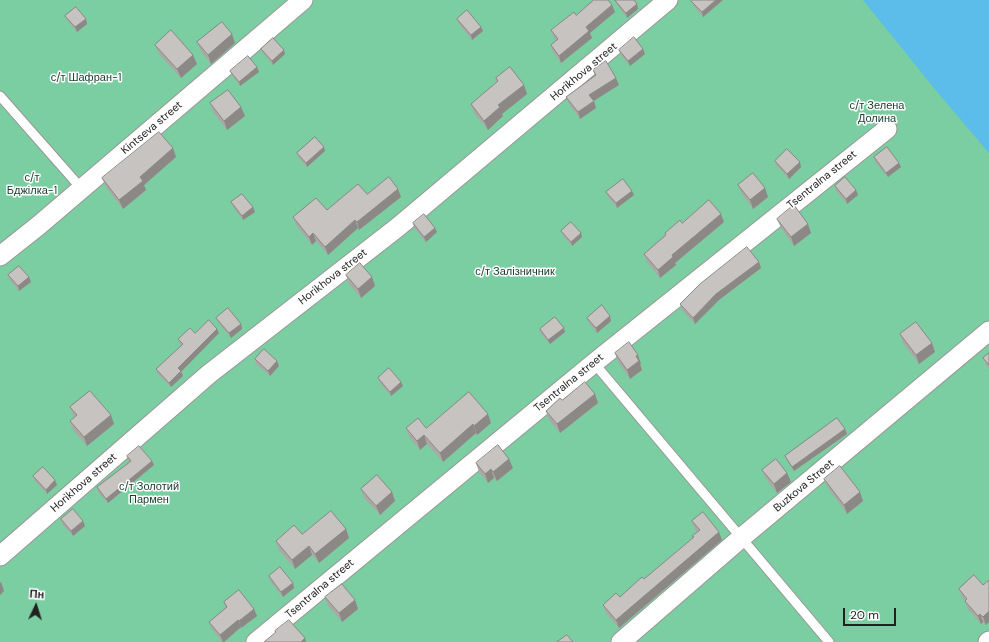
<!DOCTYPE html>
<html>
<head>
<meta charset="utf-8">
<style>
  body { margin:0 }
  #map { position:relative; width:989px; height:642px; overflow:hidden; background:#e8e5e1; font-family:"DM Sans",sans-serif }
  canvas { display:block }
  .north { position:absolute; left:16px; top:586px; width:40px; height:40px; -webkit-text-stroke:3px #fff; paint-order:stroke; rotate:4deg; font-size:11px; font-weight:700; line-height:16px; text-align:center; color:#222120 }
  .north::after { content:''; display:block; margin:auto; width:14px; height:18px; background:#222120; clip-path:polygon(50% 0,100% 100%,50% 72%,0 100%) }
  .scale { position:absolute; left:843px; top:608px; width:53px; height:18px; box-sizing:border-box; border:2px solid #222120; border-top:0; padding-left:5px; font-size:12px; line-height:14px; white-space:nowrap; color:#222120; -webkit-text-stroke:3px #fff; paint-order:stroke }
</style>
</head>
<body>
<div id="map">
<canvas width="989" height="642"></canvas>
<div class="north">Пн</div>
<div class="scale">20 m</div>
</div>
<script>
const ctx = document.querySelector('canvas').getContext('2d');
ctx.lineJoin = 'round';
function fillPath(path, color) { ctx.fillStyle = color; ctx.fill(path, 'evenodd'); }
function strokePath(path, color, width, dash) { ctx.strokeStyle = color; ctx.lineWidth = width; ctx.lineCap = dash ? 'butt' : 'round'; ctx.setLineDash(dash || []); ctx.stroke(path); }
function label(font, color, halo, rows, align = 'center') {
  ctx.font = font + ' "DM Sans",sans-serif'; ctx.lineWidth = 3; ctx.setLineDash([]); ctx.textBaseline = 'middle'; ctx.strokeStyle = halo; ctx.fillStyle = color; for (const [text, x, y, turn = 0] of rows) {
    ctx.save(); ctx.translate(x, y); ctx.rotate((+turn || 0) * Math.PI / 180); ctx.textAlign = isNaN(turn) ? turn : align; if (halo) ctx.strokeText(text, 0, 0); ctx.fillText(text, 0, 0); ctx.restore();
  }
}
fillPath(new Path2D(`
  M0,0h989v642h-989z`), '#7acea2');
fillPath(new Path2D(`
  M863,0h126v153l-51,-60z`), '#5cbdea');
const service = new Path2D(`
  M0,96l81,92
  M594,363l235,279`);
const minor = new Path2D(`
  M0,256l38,-30 265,-226
  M0,556l209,-182 189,-147 270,-227
  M256,642l338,-279 293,-234
  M621,642l120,-104 248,-207
  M988,642l1,-1`);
strokePath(service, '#9a9794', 11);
strokePath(minor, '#9a9794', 21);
strokePath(service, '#fff', 9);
strokePath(minor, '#fff', 19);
fillPath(new Path2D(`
  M614,0h23l-2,2 3,7 -11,9z
  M723,0l-20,17 -10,-12 -2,-4z
  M615,12l-25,21 2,5 -31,25 -8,-11 -2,-7 5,-5 -2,-2 -3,-8 25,-15z
  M65,16l21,3 1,5 -10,8 -10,-12z
  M457,19l24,8 2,4 -11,9 -14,-17z
  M197,42l38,1 -24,21 -10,-13z
  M155,45l42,19 -16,14 -22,-24z
  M261,49l24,5 -12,11 -10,-12z
  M643,49l2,5 -15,12 -10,-12 -1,-4z
  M257,67l2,5 -19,14 -8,-11 -2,-4z
  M593,70l26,15 -26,16 3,7 -16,11 -11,-15 -3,-7 29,-21z
  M496,78l31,16 -25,20 1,2 -15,14 -14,-17 -3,-9 26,-22z
  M210,103l35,13 -18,14 -14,-18z
  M325,151l-18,16 -9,-10 -1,-4z
  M176,157l-32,28 2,5 -23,19 -17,-22 -4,-9z
  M874,157l25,6 2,4 -13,10 -13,-15z
  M775,161l26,6 -12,12 -13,-14z
  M738,185l30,12 -15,12 -11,-15z
  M835,186l23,9 -11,9 -11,-13z
  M606,192l28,3 -17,13 -9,-11z
  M367,194l34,3 -42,33 -1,-2 -30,27 -12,-14 -4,4 -16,-20 -3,-8 34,-7z
  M231,202l22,5 2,5 -12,8 -10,-13z
  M777,219l31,5 3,9 -17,13 -13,-18z
  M724,222l-49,41 1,2 -16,13 -13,-16 -3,-8 21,-19v-2l17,-10z
  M413,223l24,9 -11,10 -12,-14z
  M561,231l21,6 -10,9 -9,-10z
  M759,262l2,6 -42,32 -24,24 -13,-14 -2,-6z
  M8,275l21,2 2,5 -12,9 -9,-11z
  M346,275l26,2 3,9 -14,12 -12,-14z
  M216,318l25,6 1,5 -11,9 -13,-16z
  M587,318l24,3 -14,12 -8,-10z
  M564,328l1,4 -15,12 -9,-10 -1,-5z
  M217,329l2,4 -38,38 2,5 -12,11 -13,-13 -2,-5 25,-23 -1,-2 -2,-5 17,-6z
  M900,334l32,9 3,9 -16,12 -16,-21z
  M615,353l26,11h-1l2,6 -12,9 -12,-17z
  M989,353v17l-2,-3 -4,-9z
  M255,359l24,7 -9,10 -14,-12z
  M378,378l23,4 2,4 -12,10 -11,-13z
  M595,394l3,9 -38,30 -11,-13 -3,-9 16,-11z
  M70,407l41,8 3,9 -27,22 -14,-16 -3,-9 4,-4z
  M491,423l-14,12 -1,-2 -33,29 -16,-18 -7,6 -10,-12 -4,-10h20z
  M845,429l2,5 -53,37 -7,-10 -2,-5z
  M127,456l25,5 2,4 -46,38 -10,-11 -1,-5 32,-25z
  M476,463l37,5 -16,13 -3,-3 -6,5 -9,-11z
  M762,470l25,3 4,9 -14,11 -11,-14z
  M33,476l22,4 2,5 -10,9 -12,-13z
  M824,479l39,22 -16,13 -19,-26z
  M361,489l31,3 3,9 -15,14 -16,-17z
  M61,519l24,7 -12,10 -11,-12z
  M692,521l30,19 -103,88 -13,-15 -3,-8 17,-8 24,-18 49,-41 -1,-2 5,-4 -2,-3z
  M346,529l3,9 -30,25 -7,-8 -17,14 -16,-19 -3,-9 26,-7z
  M974,575l12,50 -3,-3 -2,2 -13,-15 -3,-8 -3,-4 -3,-8z
  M269,576l24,7 1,5 -11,9 -13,-16z
  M325,597l30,3 3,9 -16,13 -14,-16z
  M224,602l30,7 3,7 -16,12v-1l-17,15h-2l-10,-13 -3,-7 17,-14z`), '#aba8a5');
fillPath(new Path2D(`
  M716,0h7l-20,17 -1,-5z
  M637,4l1,5 -11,9 -1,-5z
  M612,5l3,7 -25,21 2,5 -31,25 -2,-7 27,-29z
  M86,19l1,5 -10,8 -2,-5z
  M481,27l2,4 -11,9 -1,-5z
  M232,34l3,9 -24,21 -3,-9z
  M643,49l2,5 -15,12 -2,-5z
  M284,50l1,4 -12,11 -1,-4z
  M193,55l4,9 -16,14 -4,-9z
  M257,67l2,5 -19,14 -1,-4z
  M616,78l3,7 -27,17 -3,-7z
  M524,85l3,9 -25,20 1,2 -15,14 -4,-9 14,-16z
  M594,101l2,7 -16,11 -2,-7z
  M241,107l4,9 -18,14 -3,-9z
  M324,147l1,4 -18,16 -1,-4z
  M173,148l3,9 -32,28 2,5 -23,19 -4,-9 21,-23z
  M800,162l1,5 -12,12 -2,-5z
  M899,163l2,4 -13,10 -2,-4z
  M765,188l3,9 -15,12 -3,-9z
  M398,189l3,8 -42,33 -2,-8z
  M856,190l2,5 -11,9 -1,-5z
  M632,191l2,4 -17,13 -1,-5z
  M253,207l2,5 -12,8 -1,-4z
  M721,214l3,8 -49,41 1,2 -16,13 -2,-8 14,-15z
  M355,220l3,8 -30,27 -3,-8z
  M808,224l3,9 -17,13 -3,-9z
  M435,228l2,4 -11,10 -2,-5z
  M313,233l3,8 -4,4 -3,-8z
  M581,233l1,4 -10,9 -1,-4z
  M759,262l2,6 -42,32 -24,24 -2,-6 23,-24z
  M29,277l2,5 -12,9 -1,-5z
  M372,277l3,9 -14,12 -3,-9z
  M610,316l1,5 -14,12 -1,-5z
  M241,324l1,5 -11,9 -2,-5z
  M564,328l1,4 -15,12 -2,-4z
  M217,329l2,4 -39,40 -2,-5z
  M932,343l3,9 -16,12 -3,-9z
  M638,355l3,9h-1l2,6 -12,9 -3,-9 9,-14z
  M277,361l2,5 -9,10 -2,-5z
  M181,371l2,5 -12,11 -2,-4z
  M401,382l2,4 -12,10 -1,-4z
  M595,394l3,9 -38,30 -3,-9z
  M488,414l3,9 -14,12 -3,-9z
  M111,415l3,9 -27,22 -3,-9z
  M473,424l3,9 -33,29 -3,-9z
  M845,429l2,5 -53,37 -2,-4z
  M424,435l3,9 -7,6 -3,-9z
  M509,459l4,9 -16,13 -4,-9z
  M152,461l2,4 -46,38 -2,-4z
  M491,469l3,9 -6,5 -3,-9z
  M787,473l4,9 -14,11 -3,-9z
  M55,480l2,5 -10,9 -1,-4z
  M392,492l3,9 -15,14 -4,-9z
  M860,492l3,9 -16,13 -3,-9z
  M83,521l2,5 -12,10 -2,-5z
  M346,529l3,9 -30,25 -4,-9z
  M719,532l3,8 -103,88 -3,-8z
  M309,546l3,9 -17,14 -3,-9z
  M1,582l3,9 -4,4v-12z
  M293,583l1,5 -11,9 -2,-5z
  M355,600l3,9 -16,13 -3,-9z
  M254,609l3,7 -16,12 -2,-7z
  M989,611v11l-3,3 -3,-8z
  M980,614l3,8 -2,2 -3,-8z
  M238,620l3,7 -17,15h-1l-3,-7z
  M305,638l1,4h-5z`), '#8b8886');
const building = new Path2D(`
  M594,0h14l4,5 -26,22 3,4 -30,25 -8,-11 7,-6 -7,-9 23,-18 2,3z
  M615,0h19l3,4 -11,9z
  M692,0h24l-14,12 -11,-11z
  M76,7l10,12 -11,8 -10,-11z
  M467,10l14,17 -10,8 -14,-16z
  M222,22l10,12 -24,21 -11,-13z
  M171,30l22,25 -16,14 -22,-24z
  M634,37l9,12 -15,12 -9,-11z
  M273,38l11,12 -12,11 -11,-12z
  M248,56l9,11 -18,15 -9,-11z
  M606,61l10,17 -27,17 5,6 -16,11 -12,-15 30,-22 -3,-5z
  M510,67l14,18 -26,20 2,2 -16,14 -13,-17 27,-23 -2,-3z
  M228,90l13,17 -17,14 -14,-18z
  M159,132l14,16 -33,29 3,4 -24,19 -17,-22z
  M315,137l9,10 -18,16 -9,-10z
  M887,147l12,16 -13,10 -12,-16z
  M787,149l13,13 -13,12 -12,-13z
  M753,173l12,15 -15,12 -12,-15z
  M389,177l9,12 -41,33 -2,-2 -30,27 -12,-14 -4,4 -16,-20 23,-19 11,12 31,-26 9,10z
  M845,177l11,13 -10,9 -11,-13z
  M623,179l9,12 -16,12 -10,-11z
  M242,194l11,13 -11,9 -11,-14z
  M709,200l12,14 -49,41 1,2 -15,13 -14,-16 22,-19 -1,-2 15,-13 2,3z
  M794,205l14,19 -17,13 -14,-18z
  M424,214l11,14 -11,9 -11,-14z
  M571,222l10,11 -10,9 -10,-11z
  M747,247l12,15 -43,32 -23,24 -13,-14 20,-20z
  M360,263l12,14 -14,12 -12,-14z
  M19,266l10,11 -11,9 -10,-11z
  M602,305l8,11 -14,12 -9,-10z
  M228,308l13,16 -12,9 -13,-15z
  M555,317l9,11 -16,12 -8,-11z
  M209,320l8,9 -39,39 3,3 -12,12 -13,-14 27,-25 -5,-5 12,-11 5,5z
  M916,322l16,21 -16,12 -16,-21z
  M629,342l9,13 -2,1 3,5 -12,9 -12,-17z
  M264,349l13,12 -9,10 -13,-12z
  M989,353v12l-6,-7z
  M389,368l12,14 -11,10 -12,-14z
  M585,382l10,12 -38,30 -11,-13 14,-13 2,2z
  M90,391l21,24 -27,22 -14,-16 7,-6 -7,-8z
  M469,392l19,22 -14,12 -1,-2 -33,29 -16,-18 -7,6 -11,-13 12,-10 8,10z
  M837,418l8,11 -53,38 -7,-11z
  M498,445l11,14 -16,13 -2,-3 -6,5 -9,-11z
  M139,446l13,15 -46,38 -9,-12 34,-26 -4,-5z
  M776,459l11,14 -13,11 -12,-14z
  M840,466l20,26 -16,13 -20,-26z
  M43,467l12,13 -9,10 -13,-14z
  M377,475l15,17 -16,14 -15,-17z
  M73,509l10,12 -12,10 -10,-12z
  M331,511l15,18 -31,25 -6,-8 -17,14 -16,-19 18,-16 8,9z
  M703,512l16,20 -103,88 -13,-15 13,-12 4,4 22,-20 2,2 50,-42 -2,-1 8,-6 -8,-9z
  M280,567l13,16 -12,9 -12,-16z
  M974,575l9,10 6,-5v31l-6,6 -3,-3 -2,2 -13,-15 2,-2 -8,-10z
  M342,584l13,16 -16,13 -14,-16z
  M239,590l15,19 -15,12 -1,-1 -18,15 -11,-13 18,-15 -3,-5z
  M289,620l16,18 -4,4h-37l12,-10 -1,-1z
  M567,635l6,7h-16z`);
fillPath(building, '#c7c3c0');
strokePath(building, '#8b8886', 1);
label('11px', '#222120', '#fff', [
  ["Horikhova street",584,72,-40],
  ["Kintseva street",152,128,-40],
  ["Tsentralna street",822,180,-39],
  ["Horikhova street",333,277,-38],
  ["Tsentralna street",569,383,-39],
  ["Horikhova street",84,483,-41],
  ["Buzkova Street",804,486,-40],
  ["Tsentralna street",320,589,-40]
]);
label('11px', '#18402d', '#fff', [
  ["с/т Шафран-1",86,78],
  ["с/т Зелена",877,106],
  ["Долина",877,119],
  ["с/т",32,178],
  ["Бджілка-1",32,191],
  ["с/т Залізничник",515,272],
  ["с/т Золотий",149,487],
  ["Пармен",149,500]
]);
</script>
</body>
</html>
